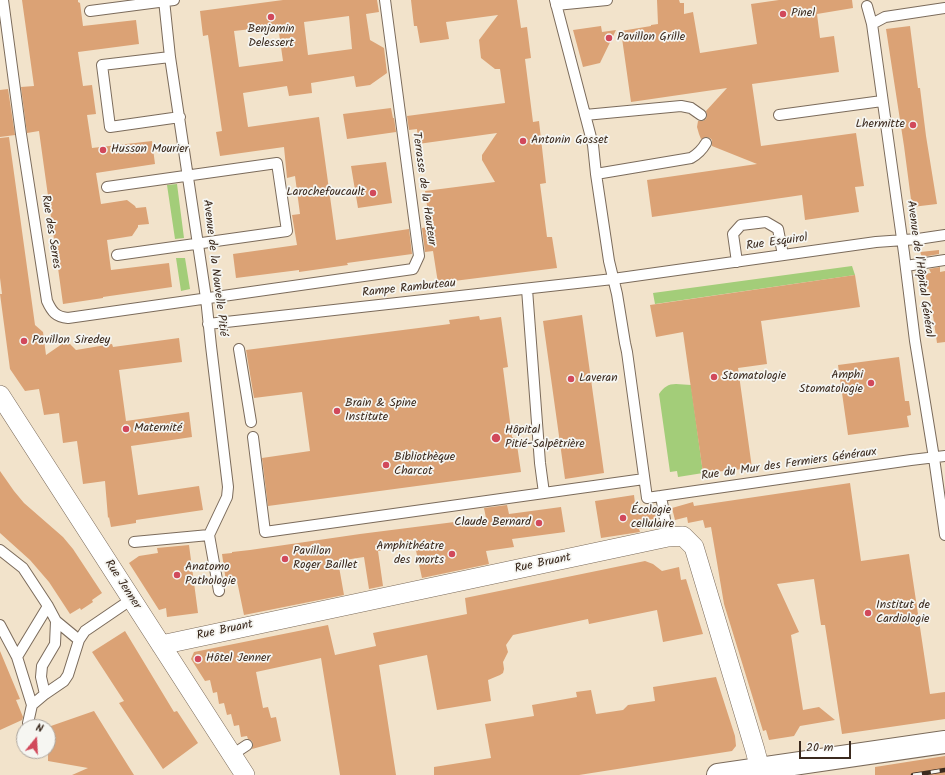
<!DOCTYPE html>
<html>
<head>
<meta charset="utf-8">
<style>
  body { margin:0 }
  #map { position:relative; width:945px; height:775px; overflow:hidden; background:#f2e3cb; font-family:Kalam,sans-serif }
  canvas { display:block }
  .north { position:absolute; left:16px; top:719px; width:40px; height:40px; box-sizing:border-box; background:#f6f6f2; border:1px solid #aba49d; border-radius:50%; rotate:18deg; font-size:11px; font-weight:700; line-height:16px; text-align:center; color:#3b2a1e }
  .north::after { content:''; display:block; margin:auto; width:14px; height:18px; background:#d1495b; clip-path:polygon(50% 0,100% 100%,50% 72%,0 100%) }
  .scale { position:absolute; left:799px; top:741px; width:52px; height:18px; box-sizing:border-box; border:2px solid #3b2a1e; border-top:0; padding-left:5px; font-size:12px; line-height:14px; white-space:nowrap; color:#3b2a1e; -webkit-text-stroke:3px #f6f6f2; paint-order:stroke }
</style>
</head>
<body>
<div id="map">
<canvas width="945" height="775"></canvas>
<div class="north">N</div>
<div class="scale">20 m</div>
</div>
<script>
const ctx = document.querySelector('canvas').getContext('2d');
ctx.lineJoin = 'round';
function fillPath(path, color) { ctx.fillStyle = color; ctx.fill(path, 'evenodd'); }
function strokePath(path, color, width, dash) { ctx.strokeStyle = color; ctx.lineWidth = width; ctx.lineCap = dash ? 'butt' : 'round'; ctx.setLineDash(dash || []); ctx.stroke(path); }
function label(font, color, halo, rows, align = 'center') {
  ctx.font = font + ' Kalam,sans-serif'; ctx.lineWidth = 3.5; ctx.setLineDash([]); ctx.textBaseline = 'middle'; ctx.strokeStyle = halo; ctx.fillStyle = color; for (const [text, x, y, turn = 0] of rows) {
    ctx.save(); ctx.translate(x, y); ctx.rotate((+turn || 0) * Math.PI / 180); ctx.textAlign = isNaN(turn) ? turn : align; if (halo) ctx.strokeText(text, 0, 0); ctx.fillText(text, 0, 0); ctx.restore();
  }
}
fillPath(new Path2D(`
  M177,184l7,54 -9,1 -8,-54z
  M176,258h9l5,31 -9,2z
  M852,266l3,9 -200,29 -2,-11z
  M676,384l15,1 12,88 -25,4 -1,-6 -7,1 -11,-78c5,-7 9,-10 17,-10z`), '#a3cd79');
fillPath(new Path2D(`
  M22,0h56v2l2,1 3,23 53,-6 3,24 -61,8 5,34 9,-1 4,29 -9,1 5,33 60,-7 3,23 -59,9 5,31 26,-4 8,6 1,2 10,-1 3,17 -11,1v2l-6,9 -25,4 4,30 58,-7 3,24 -69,10v1l-40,6 -24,-173 -12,2 -6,-46 13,-1z
  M283,0h94l2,12 -13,2 4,26 14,8 3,25 -17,12 -14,2 -2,-11 -43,7 1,10 -23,3 -2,-10 -44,7 5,34 71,-10 17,123 73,-11 3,25 -65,9 1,2 -49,7v-2l-63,8 -3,-24 64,-9 -5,-30 8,-1 -5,-38 -8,2 -3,-31 -64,9 -4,-24 6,-1 -14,-96 -5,1 -3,-25zM349,16l3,33 -44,6 -4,-33zM278,26l5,35 -44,6 -5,-36z
  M411,0h106l4,28 6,-1 4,31 -6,1 8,63 6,-1 7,62 -6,1 7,53h5l5,31 -119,15 -5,-32 -8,1 -3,-24 8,-1 -5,-36 70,-9 -13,-22v-5l15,-22 -79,11 -1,-15 -8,1 -2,-14 98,-13 -5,-34h-5l-14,-11 -2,-18 19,-25 -52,7 3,17 -29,4 -3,-17h-3z
  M657,0h22l1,3h4v11l9,-2 7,41 57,-9 -6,-40 28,-4h73l1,8 -36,6 3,24 14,-2 5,36 -87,12 9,62 95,-13 8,53 -9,1 4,25 -54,8 -3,-25 -150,22 -5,-37 110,-16 -45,-18v-6l-2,-2 -4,-1 -5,2 -2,-5 -2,-7 1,-6h5l3,-2 1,-4 -1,-4 21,-23 -96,14 -10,-71 30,-5v-1l7,-1z
  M601,26l1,6 14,-2 -16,33 -17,4 -10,-37z
  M910,26l8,62h2l6,48 11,68 -25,3 -8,-61 -18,-117z
  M8,89l7,46 -15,2v-47z
  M391,108l2,10h1l2,14 -49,7 -4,-25z
  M9,137l26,188 8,7 3,23 16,-11h8l6,6 36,-6 1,3 66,-9 3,24 -63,8 7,51 63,-9 3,25 -61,9 7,49 61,-9 4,24 -67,10v3l-25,4 -2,-10 -1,1 -3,-37 -22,3 -6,-43 -14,2 -4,-30 -15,2 -5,-26 -14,2 -15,-22 -10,-75h2l-2,-16v-140z
  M386,162l6,41 -34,5 -7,-42z
  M939,250v4l-17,3 -2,-5z
  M940,267v5l5,-1v71l-8,1 -8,-54h-2l-3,-15 7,-1 -2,-4z
  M855,275l5,32 -99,14 6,43 -29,4 14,100 -37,4v-1l-12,2 -20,-141 -27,5 -6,-32z
  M582,315l22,158 -39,6 -22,-158z
  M479,316l1,4 21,-3 7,50 -5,1 9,69 4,1 5,34 -253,34 -6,-48 48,-7 -8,-59 -48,6 -8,-48 204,-26 -1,-4z
  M899,357l6,44h4l2,14 -4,1 2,11 -61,8 -10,-70z
  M0,471l14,20 10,12 39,34 10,12 29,44 -10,7 1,2 -12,8 -1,-2 -10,6 -21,-32 -19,-22 -30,-27z
  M850,483l11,78 48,-7 21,140 15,-2v27l-103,15 -17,-109h-4l-7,-46 -37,5 22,48 -8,3 12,75 16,-3 16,13 -35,6 -6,10 -25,4 -3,-10 -3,1 -39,-127 -13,-77 -6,1 -2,-8 -15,3 -1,-6 -12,3 -3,-12 21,-6 1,4z
  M634,495l2,17 12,-1v3l9,-3 1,4 -10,12 -9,2 1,3 -39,6 -6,-37z
  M507,505l2,9 52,-7 4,25 -53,7 2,8 -28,4 3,13 -67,14 -7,-32 -37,5 5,35 -14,3 -5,-32 -26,4 6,34 -100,20 -7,-34 -11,1 -4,-28 10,-1v-1l18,-2 110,-16 126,-16 -2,-10z
  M189,545l9,68 -31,4 -1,-9 -7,2 -30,-47 10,-7 19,-3 -1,-5z
  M645,561l8,3 9,7 17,-4 2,13 5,-1 17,55 -40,8 -6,-32 -68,14 -1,-5 -75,16 -7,10 2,7 -5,10 1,7 -1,4 -3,2 -12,5 3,21 -54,9 -10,-55 -48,10 17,110h-56l-19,-117 -65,14 7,36 5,-1 3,11 5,-1 5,24 -29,8 1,-4 -1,-4 -4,-2 -1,-3 -6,1 -2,-12 -5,1 -3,-12 -4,1 -3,-12 -5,1 -2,-12 -4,1 -3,-13 -5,1 -14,-22 3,-7 134,-27 7,30 41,-9 -3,-13 94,-19 -2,-16z
  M125,631l49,81 3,-1 21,32 -35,26 -44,-66 5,-2 -32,-49z
  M0,651l20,48 -4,1 7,17 -1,3 -22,10z
  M716,677l19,59 1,10 -4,5 -153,24h-145v-8l57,-9 -6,-34 49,-8 -2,-11 45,-8 -1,-5 15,-2 5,24 27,-4 5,-5 27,-4 -2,-14z
  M94,711l18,29 22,35h-62l16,-7 -40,-7v-34z
  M945,756v19h-70v-8z`), '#dba275');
const lane = new Path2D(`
  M3,0l18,134 26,167c5,11 9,16 21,17l345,-49 6,-13 -34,-256
  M555,0l38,145 3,29 13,87 8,33 8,49 2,9 20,146 264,-38 34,-4
  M556,5l51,-5
  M867,6l5,18 32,229 11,88 19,117 11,77
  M90,11l84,-11
  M872,24l13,-7 60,-9
  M170,57l-68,8 8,62 70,-10
  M585,115l96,-9 10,2 10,7
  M779,115l103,-14
  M596,174l95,-16c7,-4 11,-8 15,-15
  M107,187l170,-24 10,68 -170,24
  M737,262l-4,-28 8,-9 25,-3 12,7 5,26
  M906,266l39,-6
  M527,289l13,174 4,30 100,-14
  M208,324l405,-45 263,-37 42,-3 27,-4
  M239,349l12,73
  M253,437l12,95 279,-39
  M661,496l7,41
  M209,535l10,56
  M134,542l75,-7 18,-38 1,-10 -17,-141 -5,-48 -36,-241 -6,-57
  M0,550l23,18 25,38 8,15 23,19
  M0,625l17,32
  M45,694l-4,-17 1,-11 13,-22 1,-23
  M32,705l-15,-48 31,-51
  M28,723l4,-18 13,-11 19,-13 4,-6 11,-35 6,-9 47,-32
  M232,755l15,-10`);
const street = new Path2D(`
  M0,395l245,380
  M161,645l507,-108 15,-1 11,11 61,203 5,19`);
const primary = new Path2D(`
  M718,775l227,-33`);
strokePath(lane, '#7b6b5b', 12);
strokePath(street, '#7b6b5b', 20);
strokePath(primary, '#7b6b5b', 24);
strokePath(lane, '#fff', 10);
strokePath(street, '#fff', 19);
strokePath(primary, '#fff', 22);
const rail = new Path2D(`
  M913,775l32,-5`);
strokePath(rail, '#3b2a1e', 4.5);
strokePath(rail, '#f6f6f2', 3, [9]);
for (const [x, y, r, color] of [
  [783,14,4,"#d1495b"],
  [271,17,4,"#d1495b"],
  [609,38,4,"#d1495b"],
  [913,125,4,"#d1495b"],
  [523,141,4,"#d1495b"],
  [103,150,4,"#d1495b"],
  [373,193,4,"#d1495b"],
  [24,341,4,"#d1495b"],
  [714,377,4,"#d1495b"],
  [571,379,4,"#d1495b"],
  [871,383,4,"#d1495b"],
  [337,411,4,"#d1495b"],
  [126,429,4,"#d1495b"],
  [496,438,5,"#d1495b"],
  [386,465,4,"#d1495b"],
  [623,518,4,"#d1495b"],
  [539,523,4,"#d1495b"],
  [452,554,4,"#d1495b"],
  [285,559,4,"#d1495b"],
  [177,575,4,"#d1495b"],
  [868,613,4,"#d1495b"],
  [198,659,4,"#d1495b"]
]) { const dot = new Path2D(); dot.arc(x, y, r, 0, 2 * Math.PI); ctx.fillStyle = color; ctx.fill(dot); strokePath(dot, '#f6f6f2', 1.5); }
label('12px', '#3b2a1e', '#f6f6f2', [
  ["Pinel",791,14],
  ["Benjamin",271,30,"center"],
  ["Delessert",271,44,"center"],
  ["Pavillon Grille",617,38],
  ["Lhermitte",905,125,"right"],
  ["Antonin Gosset",531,141],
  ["Husson Mourier",111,150],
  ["Larochefoucault",365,193,"right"],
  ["Pavillon Siredey",32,341],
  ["Amphi",863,376,"right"],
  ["Stomatologie",863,390,"right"],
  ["Stomatologie",722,377],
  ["Laveran",579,379],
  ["Brain & Spine",345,404],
  ["Institute",345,418],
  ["Maternité",134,429],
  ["Hôpital",505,431],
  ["Pitié-Salpêtrière",505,445],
  ["Bibliothèque",394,458],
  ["Charcot",394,472],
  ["Écologie",631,511],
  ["cellulaire",631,525],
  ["Claude Bernard",531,523,"right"],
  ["Amphithéatre",444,547,"right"],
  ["des morts",444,561,"right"],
  ["Pavillon",293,552],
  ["Roger Baillet",293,566],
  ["Anatomo",185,568],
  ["Pathologie",185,582],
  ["Institut de",876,606],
  ["Cardiologie",876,620],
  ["Hôtel Jenner",206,659]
], 'left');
label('12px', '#3b2a1e', '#f6f6f2', [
  ["Terrasse de la Hauteur",423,189,82],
  ["Rue des Serres",50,232,81],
  ["Rue Esquirol",777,243,-8],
  ["Avenue de la Nouvelle Pitié",214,268,83],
  ["Avenue de l'Hôpital Général",919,269,82],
  ["Rampe Rambuteau",409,289,-6],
  ["Rue du Mur des Fermiers Généraux",789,465,-8],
  ["Rue Bruant",543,564,-12],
  ["Rue Jenner",122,585,57],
  ["Rue Bruant",225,631,-12]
]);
</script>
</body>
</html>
